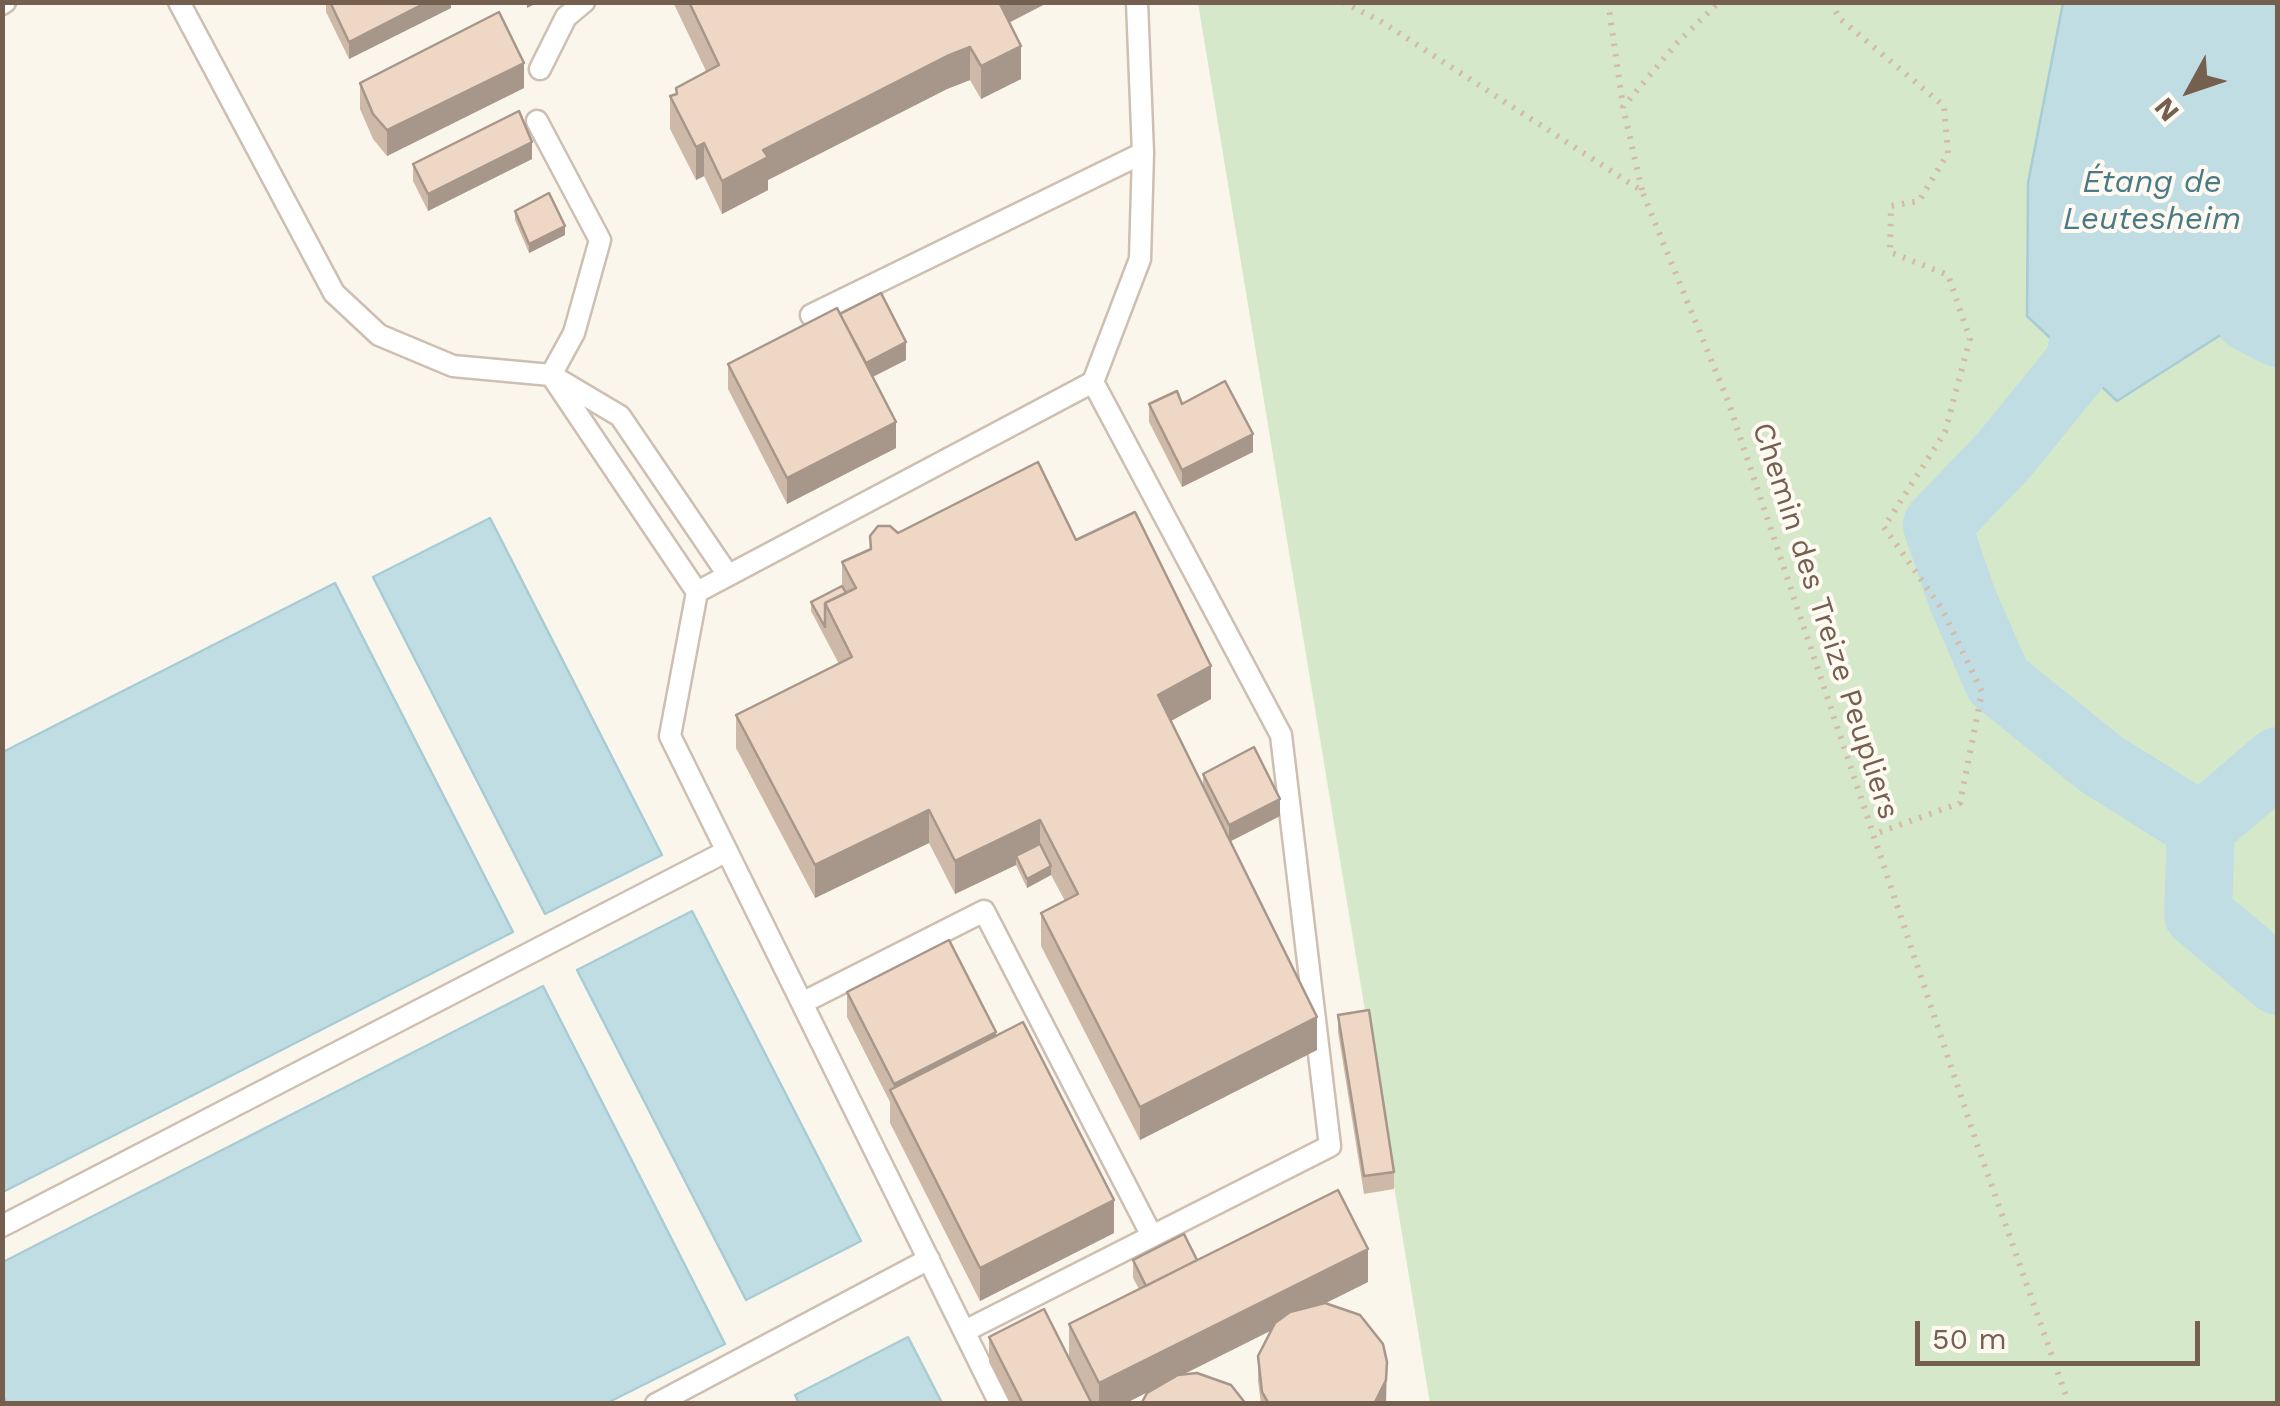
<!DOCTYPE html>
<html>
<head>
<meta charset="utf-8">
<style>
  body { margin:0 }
  #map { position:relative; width:2280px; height:1406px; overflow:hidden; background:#fbf6eb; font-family:"Work Sans",sans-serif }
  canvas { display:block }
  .frame { position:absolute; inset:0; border:5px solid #755f4f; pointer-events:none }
  .north { position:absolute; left:2140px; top:40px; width:100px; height:100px; -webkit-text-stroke:8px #fefaf2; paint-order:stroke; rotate:230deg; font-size:28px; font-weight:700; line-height:40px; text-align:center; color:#755f4f }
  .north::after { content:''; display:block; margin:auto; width:35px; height:45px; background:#755f4f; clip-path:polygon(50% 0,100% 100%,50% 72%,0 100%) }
  .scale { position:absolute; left:1915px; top:1321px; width:285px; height:45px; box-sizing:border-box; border:5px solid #755f4f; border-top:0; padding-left:12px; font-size:30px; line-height:35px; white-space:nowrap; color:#755f4f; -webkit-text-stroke:8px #fefaf2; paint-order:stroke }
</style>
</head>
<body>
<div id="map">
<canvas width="2280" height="1406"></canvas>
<div class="frame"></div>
<div class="north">N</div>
<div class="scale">50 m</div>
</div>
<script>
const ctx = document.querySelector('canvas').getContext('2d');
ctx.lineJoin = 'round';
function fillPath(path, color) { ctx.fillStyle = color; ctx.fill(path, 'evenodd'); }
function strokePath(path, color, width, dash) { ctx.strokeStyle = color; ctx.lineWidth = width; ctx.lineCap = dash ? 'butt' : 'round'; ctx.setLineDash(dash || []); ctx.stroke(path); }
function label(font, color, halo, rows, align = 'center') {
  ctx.font = font + ' "Work Sans",sans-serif'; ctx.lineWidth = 8; ctx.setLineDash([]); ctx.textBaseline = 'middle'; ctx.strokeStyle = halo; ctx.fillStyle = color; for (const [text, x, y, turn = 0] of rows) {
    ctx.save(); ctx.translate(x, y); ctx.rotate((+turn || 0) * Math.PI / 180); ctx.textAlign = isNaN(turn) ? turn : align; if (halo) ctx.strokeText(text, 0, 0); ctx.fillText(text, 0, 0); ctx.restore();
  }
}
fillPath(new Path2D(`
  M1198,3h1079v1400h-847z`), '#d5e9ca');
const water = new Path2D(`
  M2063,3h214v296l-160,102 -90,-85 1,-133z
  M490,518l172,337 -117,59 -172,-337z
  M335,583l178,349 -510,260v-440z
  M692,911l169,330 -115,59 -169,-330z
  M543,986l182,358 -118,59h-600l-5,-9 1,-132z
  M908,1337l34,66h-143l-4,-8z`);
fillPath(water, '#c0dde4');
strokePath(water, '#a7ccd5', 2.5);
strokePath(new Path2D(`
  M2215,231l34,87 29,15
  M2101,278l-23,86 -73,90 -68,71 25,73 36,83 103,83 100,63 -3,87 80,67
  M2201,827l77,-66`), '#c0dde4', 68);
const lane = new Path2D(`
  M179,2l155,291 45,42 74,31 98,9 69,41 108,159
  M2,4l3,-2
  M540,69l26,-52 18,-15
  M537,121l63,119 -26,93 -23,42 146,217
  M811,315l332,-162
  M1093,382l47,-123 3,-106 -6,-151
  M802,1003l182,-92 168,325
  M2,1226l725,-375
  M965,1331l365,-185 -49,-411 -188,-353 -396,210 -27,144 330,668
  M656,1404l273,-145`);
strokePath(lane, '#cdbfb1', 25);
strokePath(new Path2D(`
  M1343,2l39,20 260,169 86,210 249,743 92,260
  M1608,2l15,104
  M1831,2l8,16 105,88 4,47 -29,48 -28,5 -1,46 58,23 22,64 -25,93 -61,95 58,82 40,83 -22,111 -88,32
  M1642,190l-19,-83 54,-64 42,-41`), '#d4bba7', 6, [2.5, 8]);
strokePath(lane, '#fff', 20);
fillPath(new Path2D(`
  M326,2h125v6l-102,51 -23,-47z
  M673,2h376l-40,21 12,56 -40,20 -11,-19 -23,9 -179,91v10l-46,24 -18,-38 -8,4 -26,-51v-33l6,-1v-7l30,-17z
  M360,83l164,5 -137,68 -14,-17 -13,-30z
  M532,159l-104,52 -15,-30v-17z
  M515,211l50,24 -36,18 -14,-33z
  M840,314l66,46 -33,17 23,71 -109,56 -59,-115v-25z
  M1149,404l104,48 -71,35 -33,-65z
  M898,533l178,7 135,159 -40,22 32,65v-12l77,42 -49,25 86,209 -177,90 -99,-194v-33l24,-12 -14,-26 -24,13 -11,-23 -61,29 -26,-51 -114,55 -79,-150v-33l103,-51 -28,-53v-9l31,-16v-24l28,-13v-13z
  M847,992l149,44 118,197 -134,68 -90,-178v-21l-43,-85z
  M1338,1015l56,157v17l-30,5 -26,-162z
  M1133,1260h64l171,22 -43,21 61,101h-125l-3,-23v-25l14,-26 -148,74h-32l-23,-47v-33l70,-35 -6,-11z
  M989,1337l103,67h-82l-21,-42z`), '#ceb9a9');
fillPath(new Path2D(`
  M427,2h24v6l-102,51v-17z
  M527,2h12l-12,6z
  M996,2h53l-53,27z
  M1021,46v33l-40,20v-33z
  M970,47v33l-23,9 -179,91v10l-46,24v-33l41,-31 184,-94z
  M524,63v25l-137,68v-26z
  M532,142v17l-104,52v-17z
  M704,143v33l-8,4v-33z
  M565,226v9l-36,18v-9z
  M906,342v18l-44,22v-17z
  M896,422v26l-109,56v-26z
  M1253,434v18l-71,35v-17z
  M1211,666v33l-53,29v-33z
  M1280,799v17l-51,26v-17z
  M929,810v33l-114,55v-33z
  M1040,820v33l-24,3v9l-61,29v-33z
  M1051,866v9l-24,13v-9z
  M1317,1017v33l-177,90v-33z
  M996,1032v25l-102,40v-13z
  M1114,1200v33l-134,68v-33z
  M1368,1249v33l-244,122h-25v-21z
  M1387,1362l-1,42h-12z`), '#a7968a');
const building = new Path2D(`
  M330,2h97l-78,40z
  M689,2h310l22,44 -40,20 -11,-19 -23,9 -184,94 5,7 -46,24 -18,-38 -8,4 -26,-51 7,-2 -1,-6 43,-23z
  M499,12l25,51 -137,67 -14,-16 -13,-31z
  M519,111l13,31 -104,52 -15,-30z
  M549,193l16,33 -36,18 -14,-33z
  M881,293l25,49 -40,21 -26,-49z
  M837,308l59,114 -109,56 -59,-114z
  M1225,381l28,53 -71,36 -33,-66 28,-13 5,13z
  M1038,462l38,78 59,-28 76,154 -53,29 159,322 -177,90 -99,-194 37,-19 -38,-74 -85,41 -26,-51 -114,55 -79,-150 116,-58 -27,-54 31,-15 -14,-26 29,-13 -1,-13 8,-10h12l8,7z
  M842,586l4,7 -21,10v24l-14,-25z
  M1254,747l26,52 -51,26 -26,-51z
  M1040,844l11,22 -24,13 -11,-23z
  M949,940l47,92 -102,52 -47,-92z
  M1369,1010l25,162 -30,4 -26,-161z
  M1023,1022l91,178 -134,68 -90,-178z
  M1338,1190l30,59 -269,134 -30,-59z
  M1184,1234l13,26 -51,26 -13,-26z
  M1325,1303l35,12 23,29 4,18 -1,18 -12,24h-105l-7,-12 -4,-36 17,-33 15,-11z
  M1044,1309l48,95h-69l-34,-67z
  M1197,1373l34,12 15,19h-105l6,-11 31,-18z`);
fillPath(building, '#efd7c5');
strokePath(building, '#a7968a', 2.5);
label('30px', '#755f4f', '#fefaf2', [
  ["Chemin des Treize Peupliers",1825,621,72]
]);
label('italic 32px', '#4a7a86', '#fefaf2', [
  ["Étang de",2152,183],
  ["Leutesheim",2152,220]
]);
</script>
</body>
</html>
